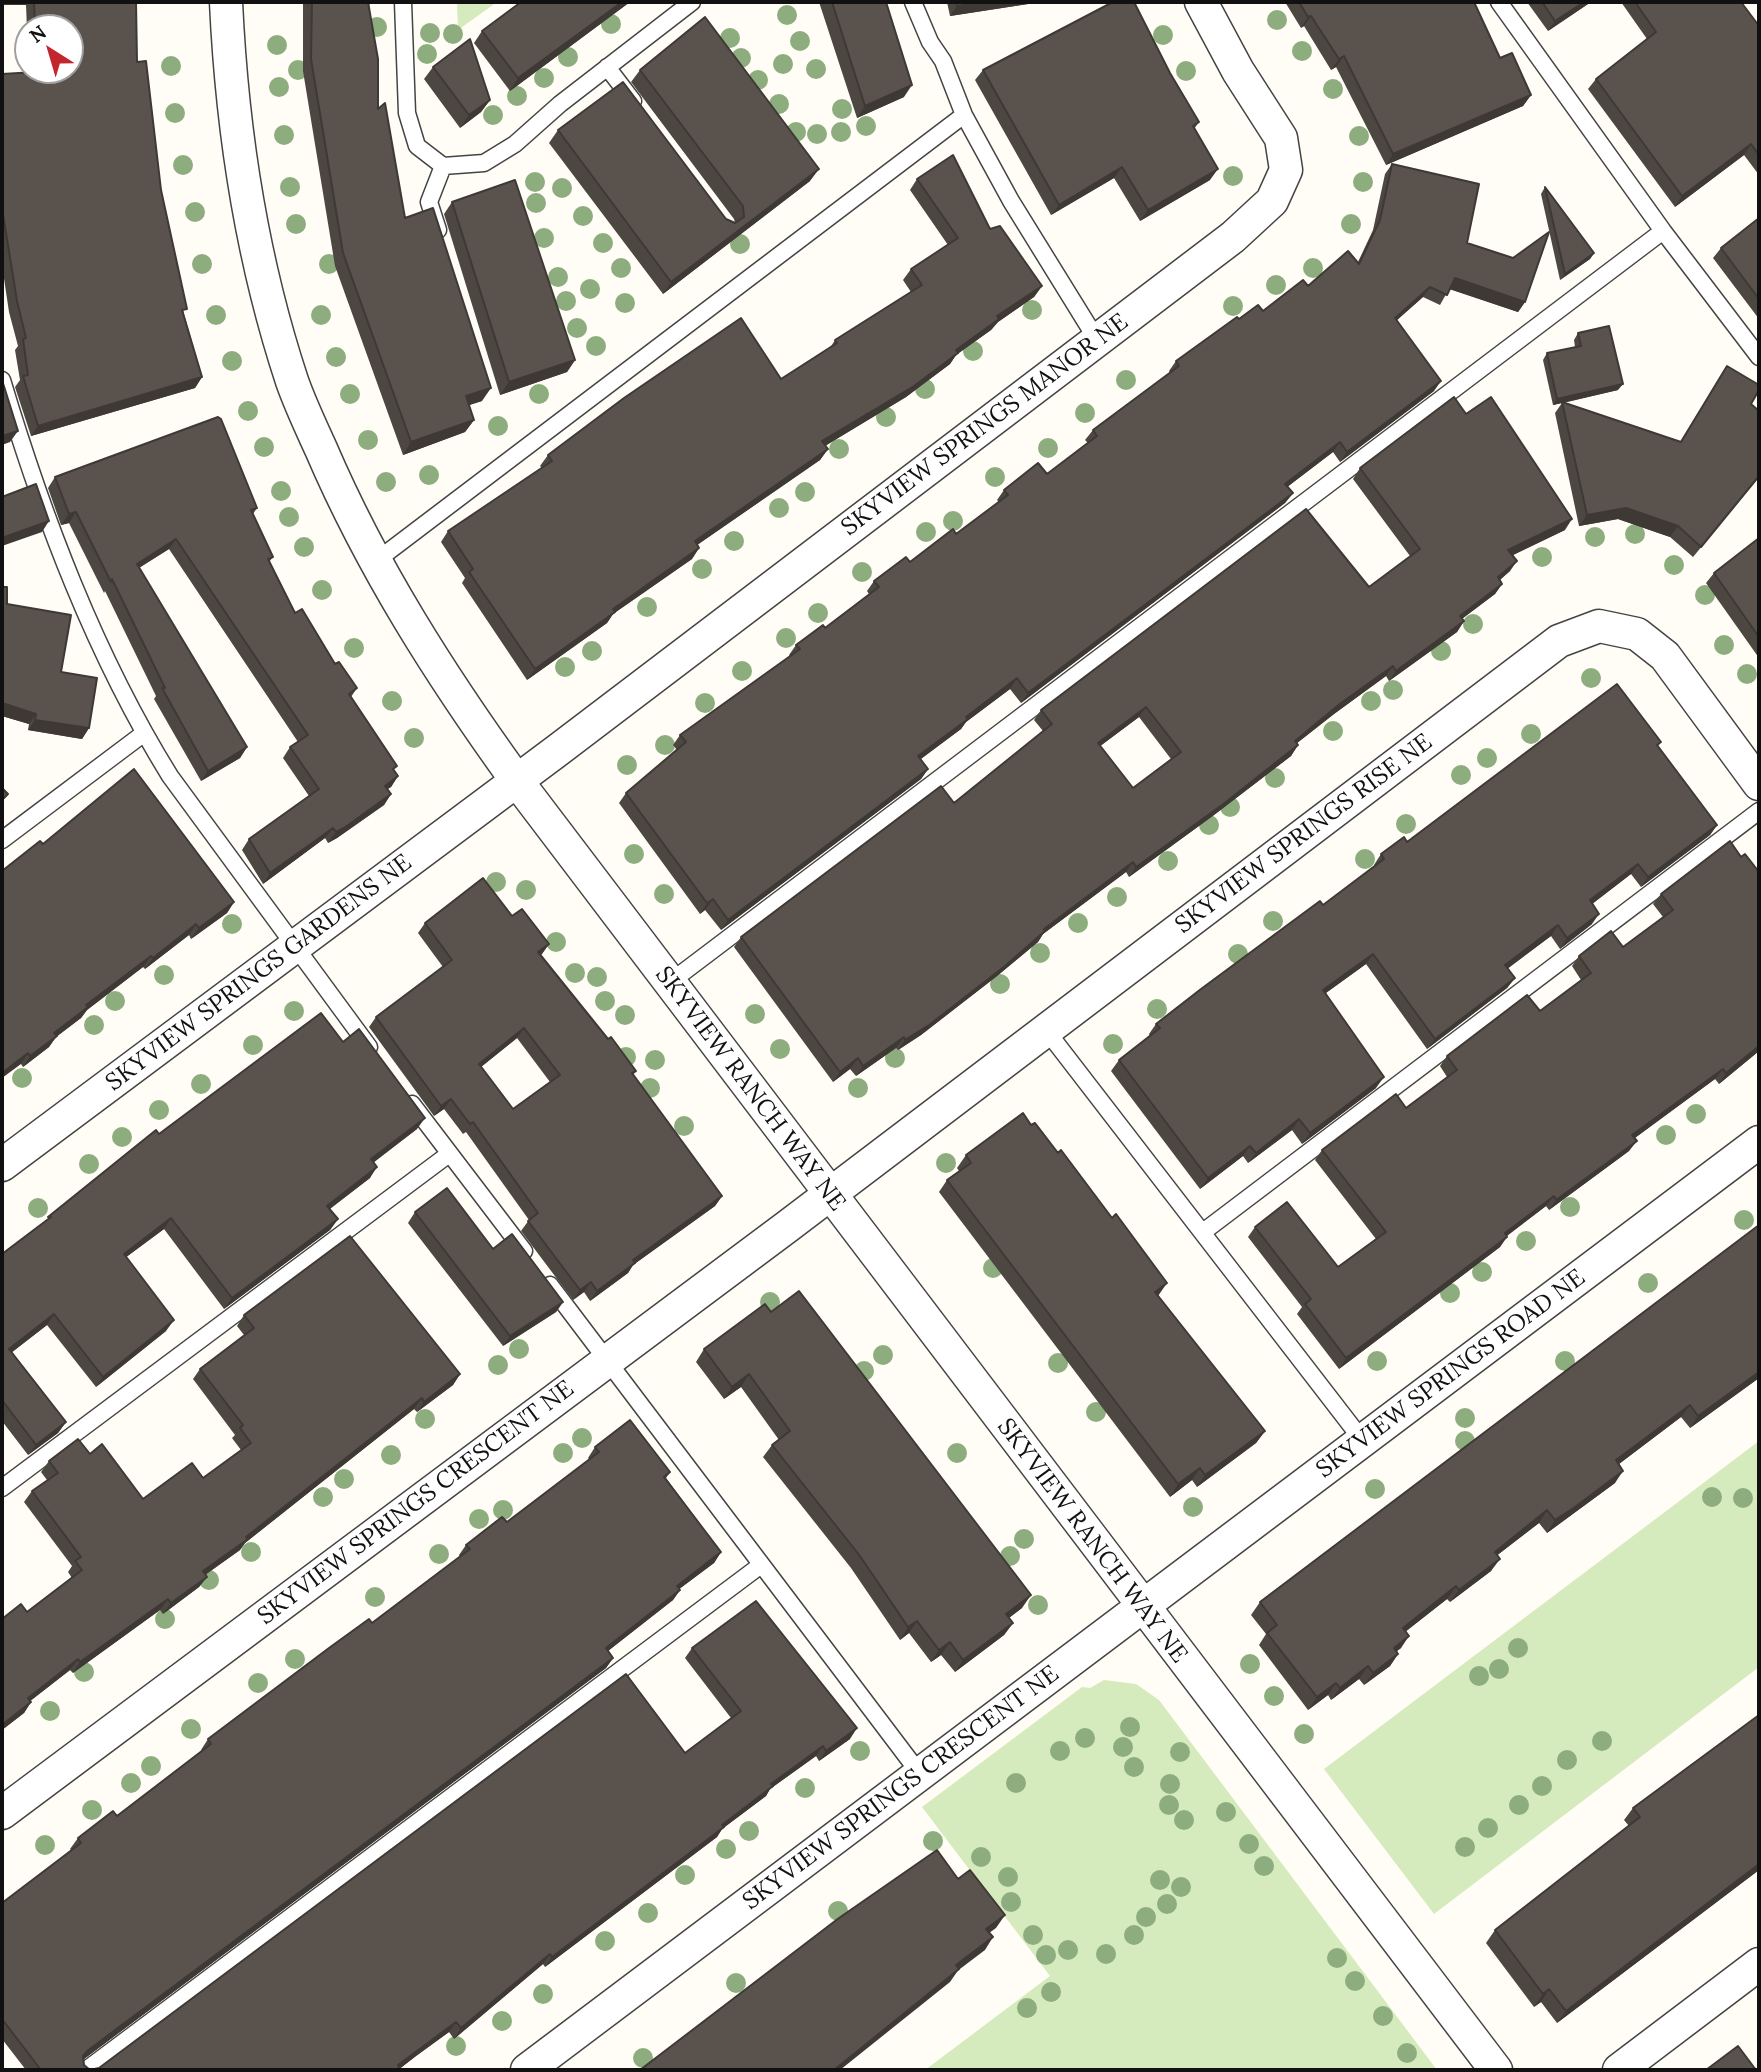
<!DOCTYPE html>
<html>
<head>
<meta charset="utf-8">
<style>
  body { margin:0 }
  #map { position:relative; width:1761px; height:2072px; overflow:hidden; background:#fffdf5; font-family:Lora,serif }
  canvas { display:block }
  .frame { position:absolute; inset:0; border:4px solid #111; pointer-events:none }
  .north { position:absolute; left:14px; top:14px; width:70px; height:70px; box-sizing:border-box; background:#fff; border:2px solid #a0a0a0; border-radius:50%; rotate:323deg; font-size:19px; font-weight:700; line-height:28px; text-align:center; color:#111 }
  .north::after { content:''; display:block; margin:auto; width:24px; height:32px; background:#c4262e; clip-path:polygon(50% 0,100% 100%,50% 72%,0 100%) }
</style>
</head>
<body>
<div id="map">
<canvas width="1761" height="2072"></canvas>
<div class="frame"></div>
<div class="north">N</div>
</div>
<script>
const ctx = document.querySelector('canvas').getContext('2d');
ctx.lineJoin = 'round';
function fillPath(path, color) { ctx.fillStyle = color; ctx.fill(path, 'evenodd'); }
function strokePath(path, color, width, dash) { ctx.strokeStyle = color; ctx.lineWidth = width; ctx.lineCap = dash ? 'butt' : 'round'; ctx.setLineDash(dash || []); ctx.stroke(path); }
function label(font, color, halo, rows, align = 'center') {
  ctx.font = font + ' Lora,serif'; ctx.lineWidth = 7; ctx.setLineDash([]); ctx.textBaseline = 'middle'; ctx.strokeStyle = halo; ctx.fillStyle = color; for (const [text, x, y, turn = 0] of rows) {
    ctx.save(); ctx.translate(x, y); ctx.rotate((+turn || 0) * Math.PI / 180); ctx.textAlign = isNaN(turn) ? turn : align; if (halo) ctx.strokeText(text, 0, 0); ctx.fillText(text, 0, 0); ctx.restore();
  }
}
fillPath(new Path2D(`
  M457,2h40l-39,28z
  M1759,1441v226l-325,247 -110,-145z
  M1104,1680l32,4 23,16 278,370h-512l125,-94 -128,-169 160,-120 8,1z`), '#d5ebbd');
const service = new Path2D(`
  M403,2l4,111 10,33 26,20 41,-3 31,-19 45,-40 132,-102
  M913,2l17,40 13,19 21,54 47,86 86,139
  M1499,2l164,229 96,126
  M607,67l26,34
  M438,230l-9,-28 14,-36
  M2,380c41,137 93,275 168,396l199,271
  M376,561l588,-446
  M2,840l141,-106
  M669,983l994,-752
  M1046,1030l317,411
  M412,1104l112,147
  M1203,1232l556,-421
  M550,1285l370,489
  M2,1488l447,-334
  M86,2070l675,-505`);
const minor = new Path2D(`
  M226,2c6,129 25,255 66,379 8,23 19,46 29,68 51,119 120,227 196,332l979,1289
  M2,1165l556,-415 675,-513 39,-36 14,-31 -5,-32 -43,-67 -37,-69
  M2,1813l786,-587 771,-585 40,-15 38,8 28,22 94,128
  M527,2070l1232,-928
  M1619,2070l140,-106`);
strokePath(service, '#444', 19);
strokePath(minor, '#444', 35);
strokePath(service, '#fff', 16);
strokePath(minor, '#fff', 32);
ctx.fillStyle = '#8dad7f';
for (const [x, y] of [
  [787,15],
  [1277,20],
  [611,24],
  [377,27],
  [430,33],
  [453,34],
  [1163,35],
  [730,38],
  [800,41],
  [277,45],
  [1302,51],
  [427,54],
  [568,57],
  [741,58],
  [783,64],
  [171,66],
  [816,69],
  [298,70],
  [1186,71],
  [544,78],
  [758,80],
  [279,87],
  [1333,89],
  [517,96],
  [779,104],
  [842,109],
  [175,113],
  [493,115],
  [866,126],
  [796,132],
  [841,132],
  [817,134],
  [284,135],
  [1359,136],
  [183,165],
  [1233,176],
  [535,182],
  [1363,182],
  [290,187],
  [562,188],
  [536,203],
  [195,212],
  [583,216],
  [296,224],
  [1351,224],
  [544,238],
  [603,243],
  [740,244],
  [202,264],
  [329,264],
  [621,268],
  [1313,268],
  [558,277],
  [1276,285],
  [590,289],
  [566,301],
  [625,303],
  [1233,306],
  [1032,310],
  [216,315],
  [321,315],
  [577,328],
  [596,346],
  [973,351],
  [336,357],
  [232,361],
  [1126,380],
  [925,389],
  [350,394],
  [539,394],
  [248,411],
  [1085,413],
  [886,417],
  [498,426],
  [368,440],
  [264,447],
  [1048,448],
  [839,449],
  [429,475],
  [995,477],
  [386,482],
  [281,491],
  [805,492],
  [779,508],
  [289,517],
  [953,521],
  [926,532],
  [1635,534],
  [1595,537],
  [734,541],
  [304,547],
  [1542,557],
  [1674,565],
  [702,569],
  [862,572],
  [322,590],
  [1705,595],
  [647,607],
  [818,613],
  [1473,624],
  [786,638],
  [1724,645],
  [354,648],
  [592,651],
  [1441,651],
  [565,667],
  [742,671],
  [1747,674],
  [1591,678],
  [1393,690],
  [392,701],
  [1371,701],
  [705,703],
  [1333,731],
  [1531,734],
  [414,738],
  [665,745],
  [1487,758],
  [627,765],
  [1461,775],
  [1275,778],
  [1230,807],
  [1406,824],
  [1209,825],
  [634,854],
  [1365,859],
  [1168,861],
  [496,882],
  [526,890],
  [664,894],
  [1117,897],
  [1273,921],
  [1078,923],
  [232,924],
  [556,942],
  [1040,953],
  [1238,954],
  [575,973],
  [164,975],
  [597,977],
  [1000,984],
  [115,1001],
  [605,1001],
  [1157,1009],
  [294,1011],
  [755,1014],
  [625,1015],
  [94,1025],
  [1113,1044],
  [253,1045],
  [780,1049],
  [626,1057],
  [895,1058],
  [655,1060],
  [22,1078],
  [201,1084],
  [650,1088],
  [858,1088],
  [159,1110],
  [1696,1114],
  [684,1126],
  [1666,1135],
  [122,1137],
  [946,1163],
  [89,1164],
  [1570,1207],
  [38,1208],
  [1744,1220],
  [1526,1241],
  [993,1268],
  [1482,1272],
  [1648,1283],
  [1450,1293],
  [770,1302],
  [519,1349],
  [883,1355],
  [1377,1361],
  [1565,1361],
  [1058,1363],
  [498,1365],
  [864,1371],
  [1096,1412],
  [1465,1418],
  [425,1419],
  [582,1438],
  [1465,1441],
  [563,1453],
  [957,1453],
  [391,1455],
  [344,1479],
  [1375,1489],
  [323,1497],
  [1712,1497],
  [1743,1498],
  [1193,1507],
  [503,1510],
  [479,1519],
  [1024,1539],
  [251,1552],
  [439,1554],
  [1010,1556],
  [209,1580],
  [375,1597],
  [1038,1605],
  [165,1619],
  [1518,1648],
  [295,1659],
  [1250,1664],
  [1499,1669],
  [84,1672],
  [1479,1676],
  [258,1683],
  [1274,1696],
  [50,1711],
  [1130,1727],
  [191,1729],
  [1304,1734],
  [1085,1738],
  [1602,1741],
  [1123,1747],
  [860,1751],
  [1060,1751],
  [1180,1752],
  [1567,1760],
  [151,1766],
  [1134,1767],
  [131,1783],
  [1016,1783],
  [1170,1784],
  [1542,1786],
  [805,1788],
  [1169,1805],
  [1519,1805],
  [92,1810],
  [1226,1812],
  [1184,1820],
  [1488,1828],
  [749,1831],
  [933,1841],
  [1249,1844],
  [45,1845],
  [1465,1847],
  [726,1849],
  [981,1857],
  [1264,1866],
  [685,1875],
  [1008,1877],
  [1160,1880],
  [1181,1887],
  [1011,1902],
  [1167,1904],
  [838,1911],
  [648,1913],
  [1146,1917],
  [1033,1935],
  [1134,1935],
  [605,1941],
  [1068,1950],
  [1106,1954],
  [1046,1955],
  [1337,1958],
  [1355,1981],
  [736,1983],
  [1051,1992],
  [543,1994],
  [1027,2008],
  [1383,2016],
  [502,2021],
  [456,2046],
  [1407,2053],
  [643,2058]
]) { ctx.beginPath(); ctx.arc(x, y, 10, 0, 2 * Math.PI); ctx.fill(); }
fillPath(new Path2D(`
  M2,2h134l1,60 47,252 18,63 -7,11 -164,48 -16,-49 5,-7 -5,-30 3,-4 -9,-34 -7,-47v-191l27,-2 -1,-2h42v-42h-42v27l-2,-50z
  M303,2h69l-3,3v-1l9,105 27,109 77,183 -13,4 5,15 -9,12 -62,23 -68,-189 -32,-195z
  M630,2l-120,89 -36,-48 8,-12z
  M819,2h67l18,95 -47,21z
  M947,2h94l-91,14z
  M1285,2h189l26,56 31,37 -8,11 -137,59 -50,-98 -5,3 -27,-44 -3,2z
  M1527,2h64l-43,29z
  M1621,2h120l18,24v149l-15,-20 -69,52 -87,-118 8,-10 51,-40z
  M433,67l57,33 -9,12 -21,16 -36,-49z
  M640,70l170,111 -147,113 -114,-151 9,-13 177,93 -1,-4 -103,-137z
  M983,70l187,3 29,49 -5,7 16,51 -70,41 -26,-43 -63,37 -76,-135z
  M1392,164l133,138 -7,10 -69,-23 -9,16 -17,-8 -26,23 37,71 -94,71 -7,-10 -46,35 6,6 -8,10 -264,200 -11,-14 -44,33 -5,7 -40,30 7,10 -7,10 -200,151 -16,-20 -5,4 -81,-111 7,-10 51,-43 -4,-5 7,-10 110,-79 -1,-1 7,-10 29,-17 44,-34 -2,-3 7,-10 36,-19 46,-28 43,-32 -2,-2 7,-10 43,-16 41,-31 -3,-3 8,-10 77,-57 -1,-2 7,-10 63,-42 24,-8 45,-25 50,-24 15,-32 12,-56z
  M917,179l73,50 52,57 -8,11 -36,25 -7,8 -35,25 -6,9 -44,33 -81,49 3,3 -8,11 -123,85 2,3 -7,11 -79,55 -6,9 -80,57 -65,-97 3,-5 -24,-36 7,-11 94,-63 -2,-2 8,-11 233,-76 49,-31 5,-8 76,-48 -8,-12 8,-11 37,-24 -38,-55z
  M1545,187l49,66 -4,6 -30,21 -19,-86z
  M452,202l123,158 -8,12 -67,23 -56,-181z
  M1759,218v101l-46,-61 8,-10z
  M1578,333l40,57 -55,13 117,39 47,-76 24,38 8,7v66l-66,80 -23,-20 -52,-18 -39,7 -24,-113 7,-10 -9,2 -10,-45 4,-7 28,-6 -1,-7z
  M1466,414l99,116 -53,25 -2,16 -10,9 2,4 -7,10 -33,25 2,2 -7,11 -68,49 -3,-5 -52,38 -37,29 1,2 -7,11 -77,59 -85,62 -3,-5 -83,62 -5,8 -41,34 -76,59 -23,15 -2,-2 -40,28 -6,-7 -17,13 -99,-135 7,-10 213,-134 89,-72 -9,-11 7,-10 328,-123 41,-31 -57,-77 7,-11zM1139,717l32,42 -38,29 -33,-42z
  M55,477l202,31 -4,6 20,43 -4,5 26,51 40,51 22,24 -6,9 47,79 -7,11 -4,2 4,5 -7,11 -47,33 -9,5 -3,-5 -62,46 -21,-34 7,-11 60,-43 -26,-38 7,-11 8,-5 -129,-193 -30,19 108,179 -7,11 -39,23 -47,-82 2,-3 -51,-105 -1,2 -35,-70 -8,2 -13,-37z
  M1759,538v120l-53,-75 8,-10z
  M2,587l5,17 54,68 28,56 -7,11 -54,-9 1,-6 -27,-8z
  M1661,742l-3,4 59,79 -7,10 -69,52 -10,-13 -39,30v20l-32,25 -9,-13 -44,32 8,10 -8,10 -80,61 -61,-85 -40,29 50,95 -74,56 -10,-14 -44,33 -5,-7 -43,33 -89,-118 8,-11 31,-24 -1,-2 7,-10 167,-119 52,-39 -1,-1 7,-11 26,-12z
  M1730,841l29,210 -40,33 -4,-5 -80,59 -6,13 -80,59 -3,-4 -39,30 -7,11 -161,122 -42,-55 5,-7 -54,-70 7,-10 83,40 38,-28 -61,-79 7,-10 84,-42 41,-31 -7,-11 7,-10 93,-45 41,-31 -9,-14 7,-10 44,-9 40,-30 -10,-13 8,-10z
  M43,844l191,58 -7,11 -36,26 -2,-4 -44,34 -2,-2 -56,43 -6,8 -25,19 -7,10 -26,20 -2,-3z
  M512,916l37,28 -8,11 67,84 28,32 -3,4 89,121 -7,10 -82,59 -5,8 -38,28 -6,-9 -11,8 -52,-69 8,-11 -63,-88 -3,2 -19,-25 -10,7 -65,-89 7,-10 67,-50 -25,-34 7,-10zM517,1038l33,44 -37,27 -32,-42z
  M343,1042l74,87 -44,33 -3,16 -40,31 8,10 -8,11 -106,79 -60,-80 -38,28 40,74 -70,56 -49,-62 -35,27 54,70 -8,11 -30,22 -26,-34v-167l157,-120z
  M966,1155l192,141 107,135 -9,12 -59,44 -5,-7 -22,17 -231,-305 8,-12 12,-9 -2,-3z
  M415,1212l78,37 70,53 -7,10 -53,34 -95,-123z
  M1759,1225v153l-69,50 -9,-11 -62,47 -4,19 -49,36 -19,14 -8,-10 -42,32 -6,16 -41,31 -3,-3 -41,32 -5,17 -4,3 1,3 -8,12 -26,19 -5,-6 -28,21 -3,-5 -20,15 -49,-65 7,-11 -15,-19 9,-13z
  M771,1312l251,296 -13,10 4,5 -9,12 -49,37 -14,-17 -10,7 -22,-29 -9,7 -49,-72 -88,-111 9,-12 7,-5 -38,-53 -17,12 -28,-37 8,-13z
  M244,1315l216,59 -7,11 -36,27 -3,-3 -169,134 -5,7 -35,25 2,2 -8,10 -36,27 -3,-4 -87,63 -3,-3 -40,31 1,1 -7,11 -22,17v-111l25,-7 45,-34 -4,-6 4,-6 -48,-64 8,-11 15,-11 -6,-8 8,-11 41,-7 53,45 60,-21 38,-28 -9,-12 3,-3 -42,-56 7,-10 44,-34 -7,-9z
  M595,1447l75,25 -4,6 55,74 -7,11 -35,26 1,1 -7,10 -65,51 5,7 -7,10 -522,391v6l6,5 9,-2 586,-315 46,-35 -46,-60 7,-10 158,91 -31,22 -3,-5 -46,33 -4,7 -44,33 -5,8 -172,130 -2,-3 -89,75 -5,-7 -33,24 -18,14h-372l-24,-31v-136l70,-52 -2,-2 8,-11 39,-22 85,-65 -1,-1 7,-11 164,-116 88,-66 -1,-2 7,-10 41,-23 83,-62 -2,-2z
  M1633,1808l126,62 -202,153 -16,-21 -7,5 -48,-64 9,-13 134,-104 -5,-6z`), '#4d4742');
fillPath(new Path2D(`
  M2,2h27l-3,3h-24z
  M622,2h8l-120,89 8,-13z
  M984,2h57l-91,14 7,-10z
  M1584,2h7l-43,29 7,-10z
  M1311,16l-7,10 -3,2 7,-11z
  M1344,56l-8,11 -5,3 8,-11z
  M912,85l-8,12 -47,21 8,-12z
  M1531,95l-8,11 -137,59 7,-11z
  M490,100l-9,12 -21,16 9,-13z
  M1751,144l-7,11 -69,52 7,-11z
  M1122,167l-8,11 -63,37 8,-10z
  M819,169l-9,12 -147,113 8,-12z
  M1218,169l-8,11 -70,41 8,-11z
  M1594,253l-4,6 -30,21 5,-6z
  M1455,278l70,24 -7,10 -71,-24z
  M1042,286l-8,11 -36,25 -7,8 -35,25 -6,9 -44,33 -91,55 7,-11 134,-91 41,-34z
  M1430,287l-7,10 -35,31 7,-10z
  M575,360l-8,12 -67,23 9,-13z
  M202,377l-7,11 -164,48 7,-10z
  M1441,381l-7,10 -94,71 7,-10z
  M1623,384l-5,6 -65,15 4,-6z
  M491,388l-9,13 -25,8 9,-13z
  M474,420l-9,12 -62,23 8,-13z
  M18,431l-8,11 -8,3v-9z
  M1340,442l-7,10 -55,42 7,-10z
  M828,449l-8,11 -133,92 8,-11z
  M1759,476v1l-66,80 8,-10z
  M1293,493l-8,10 -264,200 7,-10z
  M1626,508l52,18 -8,11 -52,-18 -39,7 8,-11z
  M76,512l-7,11 -8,2 8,-11z
  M1572,519l-7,11 -64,31 7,-11z
  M49,521l-7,11 -40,14v-8z
  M176,539l-7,10 -40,25 8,-10z
  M699,548l-7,11 -79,55 -6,9 -80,57 8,-11 78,-60z
  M1517,561l-7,10 -20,17 8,-11z
  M1502,584l-7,10 -43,32 8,-10z
  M1464,621l-7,11 -68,49 7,-10z
  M1393,666l-7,10 -52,38 -47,37 8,-10 46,-38z
  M1017,678l-7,11 -44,33 -5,7 -50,37 7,-10 48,-39z
  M2,703l34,11 -7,10 -27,-8z
  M1146,707l-7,10 -48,36 7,-10z
  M35,720l54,8 -7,11 -54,-9z
  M1298,745l-7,11 -77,59 -85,62 7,-10z
  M247,747l-7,11 -39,23 7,-10z
  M928,769l-7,10 -200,151 7,-10z
  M398,776l-7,11 -14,9 8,-10z
  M391,794l-7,11 -47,33 -9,5 8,-11z
  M1717,825l-7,10 -69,52 7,-10z
  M333,828l-8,10 -62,46 7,-11z
  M1133,862l-7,10 -83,62 -5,8 -41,34 -76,59 -23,15 7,-10 139,-111z
  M1638,864l-7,10 -48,37 7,-11z
  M713,899l-8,11 -5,4 7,-11z
  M234,902l-7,11 -36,26 8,-11z
  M1599,914l-7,10 -32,25 7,-11z
  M196,924l-7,11 -44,34 8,-11z
  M1558,925l-7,11 -53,40 7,-11z
  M549,944l-7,10 -11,8 7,-10z
  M1373,954l-7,10 -50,36 7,-10z
  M151,956l-8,11 -56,43 -6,8 -25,19 -7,10 -26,20 7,-11 56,-51z
  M1515,978l-8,10 -80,61 8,-10z
  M524,1028l-7,10 -46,37 8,-11z
  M904,1037l-8,11 -40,28 7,-10z
  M1759,1046v5l-40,33 7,-11z
  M28,1053l-7,11 -19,14v-5z
  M858,1058l-8,11 -17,13 7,-10z
  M1723,1069l-8,10 -90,66 7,-10z
  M1384,1077l-8,11 -74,56 8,-11z
  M451,1099l-7,10 -10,7 7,-10z
  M425,1118l-8,11 -53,41 7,-11z
  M1299,1119l-7,11 -44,33 8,-10z
  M1637,1141l-8,10 -80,59 7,-10z
  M1250,1146l-7,10 -43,33 8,-11z
  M377,1167l-7,11 -50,38 7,-10z
  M722,1196l-7,10 -82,59 -5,8 -38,28 7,-10 36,-31z
  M1554,1196l-8,10 -49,37 8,-10z
  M171,1218l-7,11 -47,35 7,-10z
  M338,1219l-8,11 -106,79 8,-11z
  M1507,1237l-7,10 -161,122 7,-11z
  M591,1282l-7,10 -11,8 7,-10z
  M1167,1283l-9,13 -3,-4z
  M563,1302l-7,10 -53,34 7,-10z
  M54,1314l-7,11 -45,35 7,-11z
  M174,1320l-8,11 -70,56 7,-10z
  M1759,1372v6l-69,50 8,-12z
  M460,1374l-7,11 -36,27 7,-10z
  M749,1374l-8,13 -17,12 8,-12z
  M422,1398l-8,11 -169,134 -5,7 -45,32 8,-11z
  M1690,1405l-9,12 -74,56 9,-13z
  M66,1422l-8,11 -30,22 8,-10z
  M1265,1431l-9,12 -59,44 8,-12z
  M1200,1468l-8,12 -22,17 8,-13z
  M1623,1471l-8,12 -49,36 -19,14 8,-13z
  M1547,1510l-8,13 -53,41 9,-12z
  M721,1552l-7,11 -44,33 7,-10z
  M1500,1559l-9,12 -41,31 9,-12z
  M207,1577l-8,10 -36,27 8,-11z
  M1456,1586l-9,13 -52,41 8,-12z
  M680,1590l-7,10 -74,58 7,-10z
  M1031,1595l-9,13 -24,18 8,-12z
  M168,1599l-8,11 -87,63 7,-11z
  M917,1621l-8,12 -9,7 8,-13z
  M1013,1623l-9,12 -49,37 8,-12z
  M1409,1636l-8,12 -16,12 9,-12z
  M950,1642l-9,13 -10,7 8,-12z
  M1398,1654l-8,12 -26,19 9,-12z
  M613,1658l-7,10 -526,394 7,-11z
  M78,1659l-8,11 -50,39 8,-11z
  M1368,1666l-9,13 -28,21 9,-12z
  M1336,1683l-8,12 -20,15 9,-13z
  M31,1702l-7,11 -22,17v-5z
  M857,1728l-7,11 -31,22 7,-10z
  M823,1746l-7,10 -46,33 -4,7 -44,33 -5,8 -172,130 7,-10 170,-132 49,-41z
  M1759,1864v6l-202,153 9,-12z
  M1005,1915l-9,13 -18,13 8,-12z
  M993,1937l-8,13 -37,28 8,-13z
  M550,1954l-7,10 -89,75 7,-11z
  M959,1969l-9,13 -110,88h-6z
  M1549,1989l-8,13 -7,5 9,-13z
  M456,2022l-7,10 -33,24 -18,14h-4l4,-5z`), '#3f3936');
const building = new Path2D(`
  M34,2h102l1,60 9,-1 15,129 26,119 -5,1 20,67 -164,49 -15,-50 5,-1 -5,-36 3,-1 -9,-37 -15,-93v-134l34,-2v-2h34v-42h-35z
  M312,2h56l10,57v50l7,-6 20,115 28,-10 58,180 -25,8 8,24 -63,22 -68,-189 -32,-194z
  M521,2h101l-104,76 -36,-47z
  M832,2h54l26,83 -47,21z
  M956,2h28l-27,4z
  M1113,2h21l36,71 29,49 -6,4 25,43 -70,41 -26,-43 -63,38 -76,-135z
  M1299,2h175l26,56 12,-5 19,42 -138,59 -49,-98 -5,3 -28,-43 -3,1z
  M1542,2h42l-29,19z
  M1635,2h106l18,24v129l-8,-11 -69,52 -86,-117 60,-47z
  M705,17l114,152 -148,113 -113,-152 65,-48 103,137 9,4 9,-6 -1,-11 -103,-136z
  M470,39l20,61 -21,15 -36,-48z
  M953,155l37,74 10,-3 42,60 -45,30 2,3 -43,31 2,3 -44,33 -92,55 6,8 -133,92 4,7 -86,61 2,3 -80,57 -66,-97 4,-3 -25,-38 104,-70 -4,-6 76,-57 117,-80 40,61 56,-36 -2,-3 87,-55 -11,-16 47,-31 -41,-59z
  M1392,164l87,20 -12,59 46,15 36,-26 -24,70 -70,-24 -8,17 -17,-8 -35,31 46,63 -94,71 -7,-10 -55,42 8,9 -265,200 -11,-15 -51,39 2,2 -50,37 10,13 -200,151 -15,-21 -6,4 -81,-110 60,-51 -6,-7 120,-86 -4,-4 27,-20 2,3 54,-41 -5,-6 32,-24 4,5 43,-33 3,5 52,-39 -4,-5 34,-27 9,11 50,-38 -4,-6 86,-64 -3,-5 61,-44 2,2 19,-14 5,6 40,-31 5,6 40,-35 11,13 21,-44z
  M515,180l60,180 -66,22 -57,-180z
  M1545,187l49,66 -29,21z
  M1759,218v81l-38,-51z
  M1609,326l14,58 -66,15 -10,-46 34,-7 -3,-13z
  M1727,366l32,19v5l-8,14 8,7v65l-58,71 -23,-21 -52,-18 -39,7 -25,-113 119,40z
  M2,380l16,51 -16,5z
  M1454,397l12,17 25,-17 81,122 -64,31 9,11 -19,16 4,7 -42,32 4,5 -68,50 -3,-5 -52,37 -46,38 3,4 -76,60 -86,62 -3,-5 -89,67 1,2 -40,35 -76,59 -24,15 -1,-3 -41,29 -5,-8 -18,14 -99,-135 200,-151 13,17 98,-79 -11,-14 265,-201 63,78 51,-38 -60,-81zM1146,707l35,45 -48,36 -35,-45z
  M218,417l3,2 36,89 -6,2 22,47 -5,2 27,54 7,-4 33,55 4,-2 18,26 -8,6 48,72 -4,3 5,7 -13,10 6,8 -47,34 -8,4 -3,-4 -63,45 -21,-34 70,-50 -29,-42 18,-12 -132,-196 -39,25 110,183 -39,24 -46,-83h3l-53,-109 -1,3 -35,-70 -7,2 -14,-37z
  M36,484l13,37 -47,17v-41z
  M1759,538v99l-45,-64z
  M2,587h5v17l64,11 -10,57 36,6 -8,50 -54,-8 1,-6 -34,-11z
  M1617,684l44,58 -4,3 60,80 -69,52 -10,-13 -48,36 9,14 -32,24 -9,-13 -53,40 10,13 -80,61 -62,-85 -50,36 61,87 -74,56 -11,-14 -43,34 -6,-7 -42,32 -89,-118 41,-32 -4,-4 45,-35 119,-88 3,4 61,-46 -3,-5 23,-17 3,5z
  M134,769l100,133 -35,26 -3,-4 -43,34 -2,-2 -65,49 2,2 -34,26 3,3 -27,20 -2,-3 -26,20v-202l38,-30 3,3z
  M2,788l6,6 -6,6z
  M1730,841l11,16 4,-3 14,18v174l-33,27 -3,-4 -91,66 5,6 -81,59 -2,-4 -49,37 2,4 -161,121 -41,-54 6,-5 -56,-72 32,-25 51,65 48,-35 -64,-82 74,-56 10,14 51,-38 -10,-14 80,-61 13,16 51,-38 -12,-17 32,-25 12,16 50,-37 -12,-16z
  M483,878l29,38 10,-7 27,35 -11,8 70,87 3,-2 25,34 -4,2 90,123 -89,64 2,3 -38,28 -6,-9 -11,8 -52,-69 10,-8 -65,-91 -3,2 -19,-25 -10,7 -65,-89 76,-57 -27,-37zM524,1028l36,47 -47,34 -34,-45z
  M321,1013l22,29 16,-13 66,89 -54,41 6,8 -50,39 11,13 -106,79 -61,-80 -47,36 50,66 -71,57 -49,-63 -45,35 57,73 -30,23 -34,-45v-146l49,-37h-3l108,-87 3,4z
  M1023,1113l8,12 4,-2 23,30 3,-3 51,68 4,-4 51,69 -12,9 110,139 -60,44 -5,-7 -22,16 -231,-304 24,-17 -5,-8z
  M447,1188l46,61 19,-15 51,68 -53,34 -95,-124z
  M1759,1225v147l-61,44 -8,-11 -74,55 7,11 -48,36 -20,13 -8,-10 -52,42 5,7 -41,31 -3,-4 -53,42 6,8 -15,12 4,6 -25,19 -5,-7 -28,22 -4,-5 -19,14 -50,-64 10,-8 -17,-23z
  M350,1236l110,138 -36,28 -2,-4 -176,139 2,2 -45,32 4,6 -36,26 -3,-4 -88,63 -2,-3 -50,39 3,4 -29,23v-106l19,-15 6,8 55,-42 -7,-9 6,-4 -49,-66 26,-18 -9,-12 29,-22 12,15 12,-10 41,55 49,-36 11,15 48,-35 -11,-15 3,-3 -43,-56 54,-41 -10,-13z
  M799,1291l232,304 -25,19 7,9 -50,37 -13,-18 -11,8 -22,-29 -9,6 -48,-71 -88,-111 18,-14 -41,-57 -17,13 -28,-38 61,-45 6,8z
  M630,1420l40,52 -6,5 57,75 -44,34 3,4 -74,58 7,10 -526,393 -4,5 1,9 6,5 9,-2 527,-394 59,79 56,-42 -49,-63 64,-47 101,127 -31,23 -3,-5 -52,38 2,2 -51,39 2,2 -172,130 -2,-3 -89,74 -5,-6 -58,43 2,2 -4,3h-355l-39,-51v-116l79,-60 -3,-5 35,-27 4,5 94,-72 -3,-5 121,-91 40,-29 3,4 98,-74 -4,-4 36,-28 5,5 92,-70 -4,-5z
  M1759,1715v149l-193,147 -17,-22 -6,5 -48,-64 145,-113 -7,-9z
  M937,1850l21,29 12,-9 35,45 -19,14 7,8 -37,28 3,4 -125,101h-194l199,-152z
  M1738,2046l18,24h-50z`);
fillPath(building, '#5a524d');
strokePath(building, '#3f3936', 2);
label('24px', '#111', '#fff', [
  ["SKYVIEW SPRINGS MANOR NE",985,425,-37],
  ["SKYVIEW SPRINGS RISE NE",1304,834,-37],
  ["SKYVIEW SPRINGS GARDENS NE",259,973,-37],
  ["SKYVIEW RANCH WAY NE",750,1089,53],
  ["SKYVIEW SPRINGS ROAD NE",1451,1374,-37],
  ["SKYVIEW SPRINGS CRESCENT NE",416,1503,-37],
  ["SKYVIEW RANCH WAY NE",1092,1541,53],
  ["SKYVIEW SPRINGS CRESCENT NE",901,1788,-37]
]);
</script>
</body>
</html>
